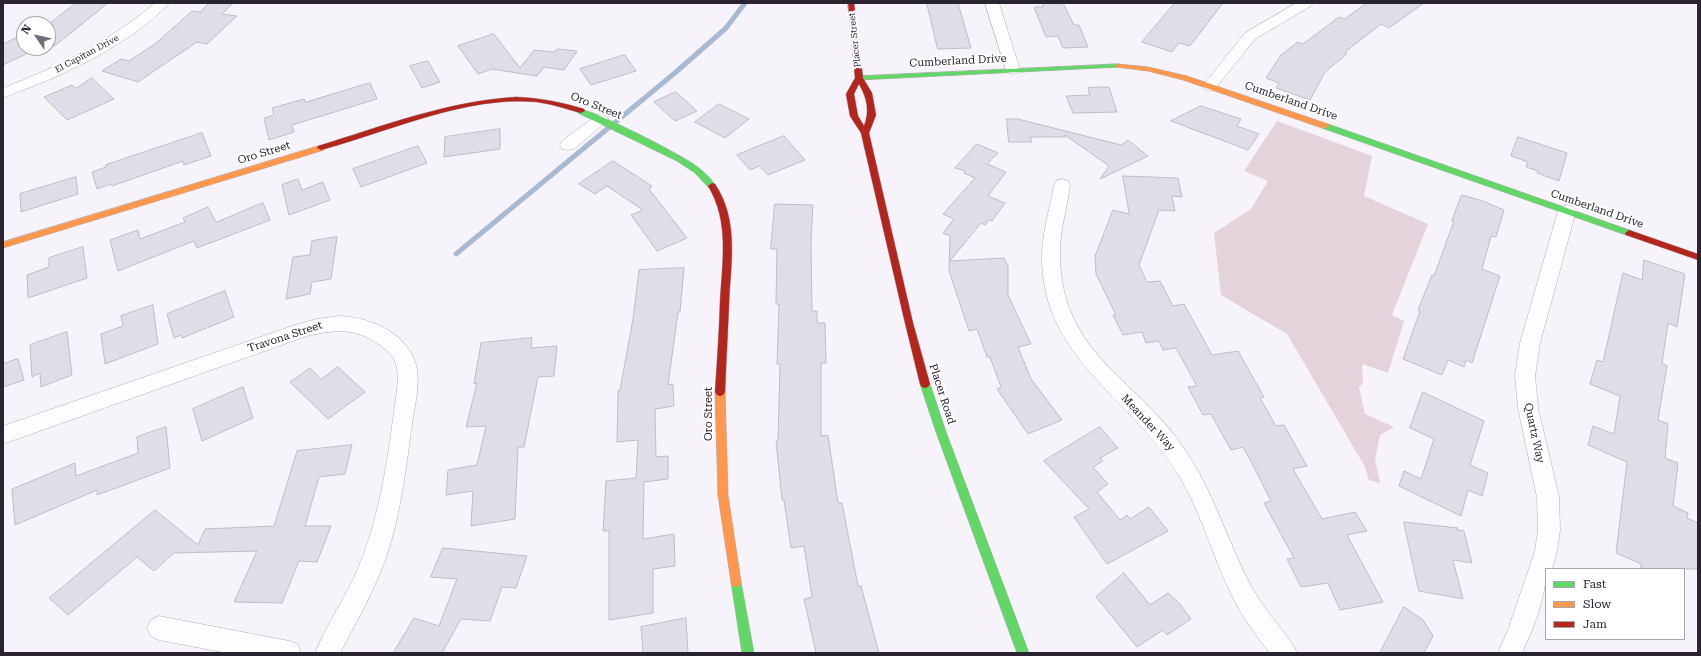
<!DOCTYPE html>
<html>
<head>
<meta charset="utf-8">
<style>
  body { margin:0 }
  #map { position:relative; width:1701px; height:656px; overflow:hidden; background:#f6f3fa; font-family:"Roboto Serif",serif }
  canvas { display:block }
  .frame { position:absolute; inset:0; border:4px solid #2a2430; pointer-events:none }
  .legend { position:absolute; left:1545px; top:568px; width:140px; height:72px; box-sizing:border-box; background:#fff; border:1px solid #aaa7ac; margin:0; padding:5px 7px; list-style:none; font-size:12px; color:#2a2430 }
  .legend li { display:flex; align-items:center; gap:8px; height:20px }
  .legend b { width:20px; border:1px solid #aaa7ac }
  .north { position:absolute; left:16px; top:16px; width:40px; height:40px; box-sizing:border-box; background:#fff; border:1px solid #aaa7ac; border-radius:50%; rotate:304deg; font-size:11px; font-weight:700; line-height:16px; text-align:center; color:#2a2430 }
  .north::after { content:''; display:block; margin:auto; width:14px; height:18px; background:#716c77; clip-path:polygon(50% 0,100% 100%,50% 72%,0 100%) }
</style>
</head>
<body>
<div id="map">
<canvas width="1701" height="656"></canvas>
<div class="frame"></div>
<ul class="legend">
<li><b style="height:5px;background:#63d668"></b>Fast</li>
<li><b style="height:5px;background:#ff974d"></b>Slow</li>
<li><b style="height:5px;background:#b3261e"></b>Jam</li>
</ul>
<div class="north">N</div>
</div>
<script>
const ctx = document.querySelector('canvas').getContext('2d');
ctx.lineJoin = 'round';
function fillPath(path, color) { ctx.fillStyle = color; ctx.fill(path, 'evenodd'); }
function strokePath(path, color, width, dash) { ctx.strokeStyle = color; ctx.lineWidth = width; ctx.lineCap = dash ? 'butt' : 'round'; ctx.setLineDash(dash || []); ctx.stroke(path); }
function label(font, color, halo, rows, align = 'center') {
  ctx.font = font + ' "Roboto Serif",serif'; ctx.lineWidth = 4; ctx.setLineDash([]); ctx.textBaseline = 'middle'; ctx.strokeStyle = halo; ctx.fillStyle = color; for (const [text, x, y, turn = 0] of rows) {
    ctx.save(); ctx.translate(x, y); ctx.rotate((+turn || 0) * Math.PI / 180); ctx.textAlign = isNaN(turn) ? turn : align; if (halo) ctx.strokeText(text, 0, 0); ctx.fillText(text, 0, 0); ctx.restore();
  }
}
fillPath(new Path2D(`
  M1277,121l95,35 -8,40 64,28 -36,91 12,6 -16,52 -26,-9 1,19 -4,4 6,27 29,13 -14,8 -5,24 5,24 -11,-3 -5,-15 -77,-131 -66,-39 -7,-62 37,-24 17,-28 -24,-10z`), '#e5d3db');
strokePath(new Path2D(`
  M456,254l220,-182 50,-44 19,-25`), '#a8bad3', 5);
const building = new Path2D(`
  M76,3h32l-52,42 -17,8 -5,-3 -31,15v-21l21,-10v14h24v-23z
  M209,3h24l-11,11 15,2 -30,28 -10,-2 -59,40 -36,-11 19,-12 8,2 26,-17 37,-33 8,1z
  M927,3h31l13,45 -33,1z
  M1042,3h21l11,22h5l9,22 -25,1 -5,-12 -12,1 -12,-30h9z
  M1175,3h48l-33,43 -11,-3 -7,9 -30,-10z
  M1367,3h57l-35,25 -8,-4 -36,28 2,2 -22,18 -15,28 -34,-12 3,-5 -13,-5 15,-23 17,-13 5,2 36,-27 5,2z
  M494,34l26,34 14,-18 20,2 3,-3 20,2 -13,19 -20,-3 -7,9 -45,-7 -14,5 -20,-28z
  M625,55l11,16 -45,14 -11,-16z
  M428,61l12,21 -18,6 -12,-22z
  M92,78l22,21 -47,21 -23,-23 28,-12 4,3z
  M370,83l7,16 -85,26 2,7 -25,8 -5,-22 10,-3 -2,-7 32,-9 1,3z
  M1099,87h10l8,25 -44,1 -7,-17 24,-1 -2,-7z
  M676,92l21,19 -22,10 -21,-19z
  M719,104l30,15 -24,19 -30,-16z
  M1201,106l40,13 -4,7 22,8 -11,16 -77,-29z
  M1007,119h11l103,26 7,-5 20,16 -48,23 9,-13 -44,-31v2h-35l2,5h-23z
  M500,129v20l-56,8 1,-20z
  M202,133l9,23 -27,9 -1,-4 -71,25 -1,-2 -14,5 -5,-17 14,-5v-2z
  M784,136l21,24 -37,15 -9,-9 -9,4 -13,-15z
  M1518,137l49,16 -8,28 -22,-8 1,-2 -12,-4 2,-5 -17,-6z
  M977,144l21,9 -11,11 19,8 -18,24 17,7 -13,18 -3,-1 -4,5 -4,-2 -31,38 54,-3 4,8v29l23,49 -13,3 13,32 31,41 -34,14 -31,-45 4,-2 -11,-30h-3l-10,-28 -8,2 -20,-60 1,-35 -7,-3 11,-14 -11,-5 32,-36 -11,-5 1,-2 -10,-3z
  M418,146l9,17 -66,24 -8,-18z
  M613,161l39,25 -3,3 38,49 -30,13 -26,-36 12,-5 -36,-24 -12,8 -16,-10z
  M1123,176l55,2 4,19 -10,-1 3,15 -16,-1 -20,55 8,17 13,-1 13,25 11,-2 28,51 26,-4 26,46 -4,1 16,28 8,-1 23,41 -14,3 29,50 33,-7 12,19 -20,4 36,67 -43,8 -12,-27 -27,4 -14,-28 7,-1 -30,-55 7,-2 -17,-34 -11,-20 -12,3 -20,-36 -8,1 -15,-28 9,-1 -21,-38 -13,2 -4,-9 -13,2 -4,-11 -19,3 -10,-20h3l-20,-41 -1,-18 18,-46 16,4z
  M76,177l2,17 -57,18 -1,-18z
  M298,179l4,11 21,-8 7,18 -41,15 -7,-30z
  M1462,195l21,6 21,9 -8,27 -5,-1 -9,33 18,7 -28,87 -6,-3 -2,7 -16,-7 -6,15 -39,-16 17,-48 -2,-1 14,-35 2,1 20,-55h-2z
  M263,203l7,17 -73,28 -3,-7 -76,30 -8,-31 28,-10 2,9 45,-17 -2,-4 25,-11 8,15z
  M775,204l38,1 -2,35 1,71h5v12h8l1,40h-5v73l7,-1 10,68h4l16,83h3l18,67h-63l-12,-54 8,-2 -8,-51 -13,2 -7,-48h-2l-6,-59h2l2,-77h-3l2,-60h-3l1,-55h-6z
  M337,237l-6,42 -19,3 -2,12 -24,5 7,-42 17,-2 2,-14z
  M83,247l4,31 -59,20 -1,-23 22,-8v-9z
  M1644,260l41,14 -8,53 -9,-4 -6,40 5,3 -9,54 10,4 -3,34 13,5 -5,43 15,7 -1,5 11,5v46h-57v-5l-25,-11 11,-91 -39,-17 5,-19 21,8 6,-38 -30,-12 7,-24 6,2 20,-89 19,7z
  M684,268l-4,44h-2l-10,73 5,-1 1,22 -19,3 1,48 12,-1v23l-24,3 -1,57 31,-5 1,32 -22,3v44l-44,7v-89h-6l3,-50 30,-3 2,-38 -21,2 1,-51 2,-1 13,-71 6,-49z
  M225,291l9,26 -52,21 -1,-3 -7,3 -7,-24z
  M153,305l5,39 -53,20 -4,-30 22,-8 -2,-10z
  M67,332l5,43 -31,12 -1,-14 -8,4 -2,-32z
  M532,338l-1,10 26,-2 -3,30 -16,1 -14,70h-6l-3,72 -44,7 2,-35 -27,4 2,-25 29,-5 9,-39 -20,1 11,-44 -3,1 7,-41z
  M18,359l6,21 -21,7v-23z
  M338,367l27,25 -37,27 -38,-37 20,-14 11,11z
  M243,387l10,31 -51,23 -9,-32z
  M1423,392l61,29 -14,44 18,8 -6,23 -14,-6 -7,26 -62,-30 5,-15 17,8 13,-40 -24,-11z
  M166,427l4,41 -73,27v-5l-82,35 -3,-36 63,-26 1,13 62,-23 -1,-16z
  M1100,427l18,21 -18,10 3,3 -10,6 15,17 -11,8 23,28 7,-5 3,4 19,-12 19,24 -61,33 -33,-47 15,-8 -45,-48z
  M352,445l-7,29 -26,3 -14,49h26l-14,36 -18,-1 -17,42 -48,-1 23,-51 -83,2 -20,18 -17,-14 -69,58 -19,-17 106,-88 43,35 7,-16 69,-3 23,-75z
  M1404,522l54,6 -1,2 7,1 8,32 -19,-3 10,39 -44,-8z
  M443,548l84,8 -11,32 -14,-1 -12,34 -29,-2 -19,34h-49l21,-35 25,8 18,-47 -26,-2z
  M1124,573l26,32 18,-12 12,11 11,15 -24,16 -4,-5 -26,17 -41,-50z
  M1404,607l19,13 10,16 -9,17h-44z
  M686,618l2,35h-45l-2,-26z`);
fillPath(building, '#dedde8');
strokePath(building, '#bdbdc6', 1);
const street = new Path2D(`
  M155,3h15l-20,18 -18,14 -39,24 -42,20 -48,19v-10c55,-21 107,-47 152,-85z
  M985,3h14l21,67 -2,3 -5,1 -5,-1 -2,-3z
  M1296,3h17l-2,3 -56,33 -40,50 -5,2 -5,-2 -2,-3 2,-3 40,-50z
  M601,114l5,2 3,3 -3,3 -32,27 -6,1 -6,-1 -2,-4 2,-4 34,-25z
  M1062,179l6,2 2,4c-3,24 -11,48 -10,72 2,92 67,117 116,180 36,48 48,97 75,149 7,12 15,24 24,35 8,11 17,20 22,32h-27c-14,-17 -26,-34 -36,-53 -20,-39 -31,-83 -53,-121 -46,-80 -139,-118 -139,-222 0,-24 8,-48 12,-72l2,-4z
  M1567,205l6,2 3,4 -36,132 -5,33 3,32 21,89 1,33 -3,21 -5,18h-6c0,29 -12,58 -24,84h-24l10,-23 27,-79 3,-21 -1,-33 -19,-89 -3,-32 5,-33 38,-132 3,-4z
  M339,316c28,1 63,14 75,43 8,21 1,44 -2,65 -6,44 -11,88 -25,131 -12,34 -30,66 -47,98h-25c12,-30 32,-57 44,-87 23,-55 30,-117 38,-176 1,-10 2,-21 -3,-31 -3,-6 -10,-11 -16,-15 -24,-17 -44,-14 -71,-8l-304,108v-18l295,-102 19,-5z
  M159,616l130,25 9,3 3,9h-74l-68,-13 -8,-4 -4,-8 4,-8z`);
const fast = new Path2D(`
  M1118,64l2,1v2l-261,13 -4,-2 4,-2z
  M578,109c11,-2 101,45 114,54 9,6 18,14 24,23l-1,2h-6l-14,-15 -18,-12 -99,-48z
  M1322,124h6l304,107 1,2 -1,2h-6l-304,-107z
  M925,380l3,1 2,3 16,48 83,221h-12l-81,-221 -16,-48 2,-3z
  M736,577l4,1 1,4 13,71h-12l-11,-71 1,-4z`);
const slow = new Path2D(`
  M1118,64l30,3 39,9 141,48 1,2 -4,2h-3l-139,-48 -35,-9 -32,-4v-2z
  M318,146h6l1,2 -1,2 -321,98v-6z
  M720,388l3,1 2,3 3,103 13,87 -1,4 -4,1 -4,-1 -1,-4 -13,-87 -3,-103 2,-3z`);
const jam = new Path2D(`
  M848,3h6l9,75 9,15 4,22 -7,18 44,190 17,61 -2,3 -3,1 -3,-1 -2,-3 -15,-61 -44,-190 -11,-17 -4,-22 9,-16zM859,84c8,14 11,27 5,42l-6,-10 -4,-22z
  M516,97c24,1 45,5 68,12l1,2 -4,2c-15,-4 -29,-9 -44,-11 -69,-7 -150,30 -216,48l-4,-2 1,-2c65,-20 130,-45 198,-49z
  M712,183l3,1c24,36 16,78 14,119 -1,30 -3,59 -4,89l-2,3 -3,1 -3,-1 -2,-3c2,-30 4,-59 5,-89 2,-40 10,-81 -12,-117z
  M1629,230l69,24v6l-72,-25 -1,-2z`);
strokePath(street, '#b1adb6', 1);
strokePath(fast, '#b1adb6', 1);
strokePath(slow, '#b1adb6', 1);
strokePath(jam, '#b1adb6', 1);
fillPath(street, '#fefdfe');
fillPath(fast, '#63d668');
fillPath(slow, '#ff974d');
fillPath(jam, '#b3261e');
label('9px', '#2a2430', '#fff', [
  ["Placer Street",855,40,-96],
  ["El Capitan Drive",87,54,-28]
]);
label('11px', '#2a2430', '#fff', [
  ["Cumberland Drive",958,61,-3],
  ["Cumberland Drive",1291,101,19],
  ["Oro Street",596,106,22],
  ["Oro Street",264,153,-17],
  ["Cumberland Drive",1597,209,19],
  ["Travona Street",285,337,-18],
  ["Placer Road",942,394,72],
  ["Oro Street",709,414,-90],
  ["Meander Way",1148,423,47],
  ["Quartz Way",1534,433,78]
]);
</script>
</body>
</html>
